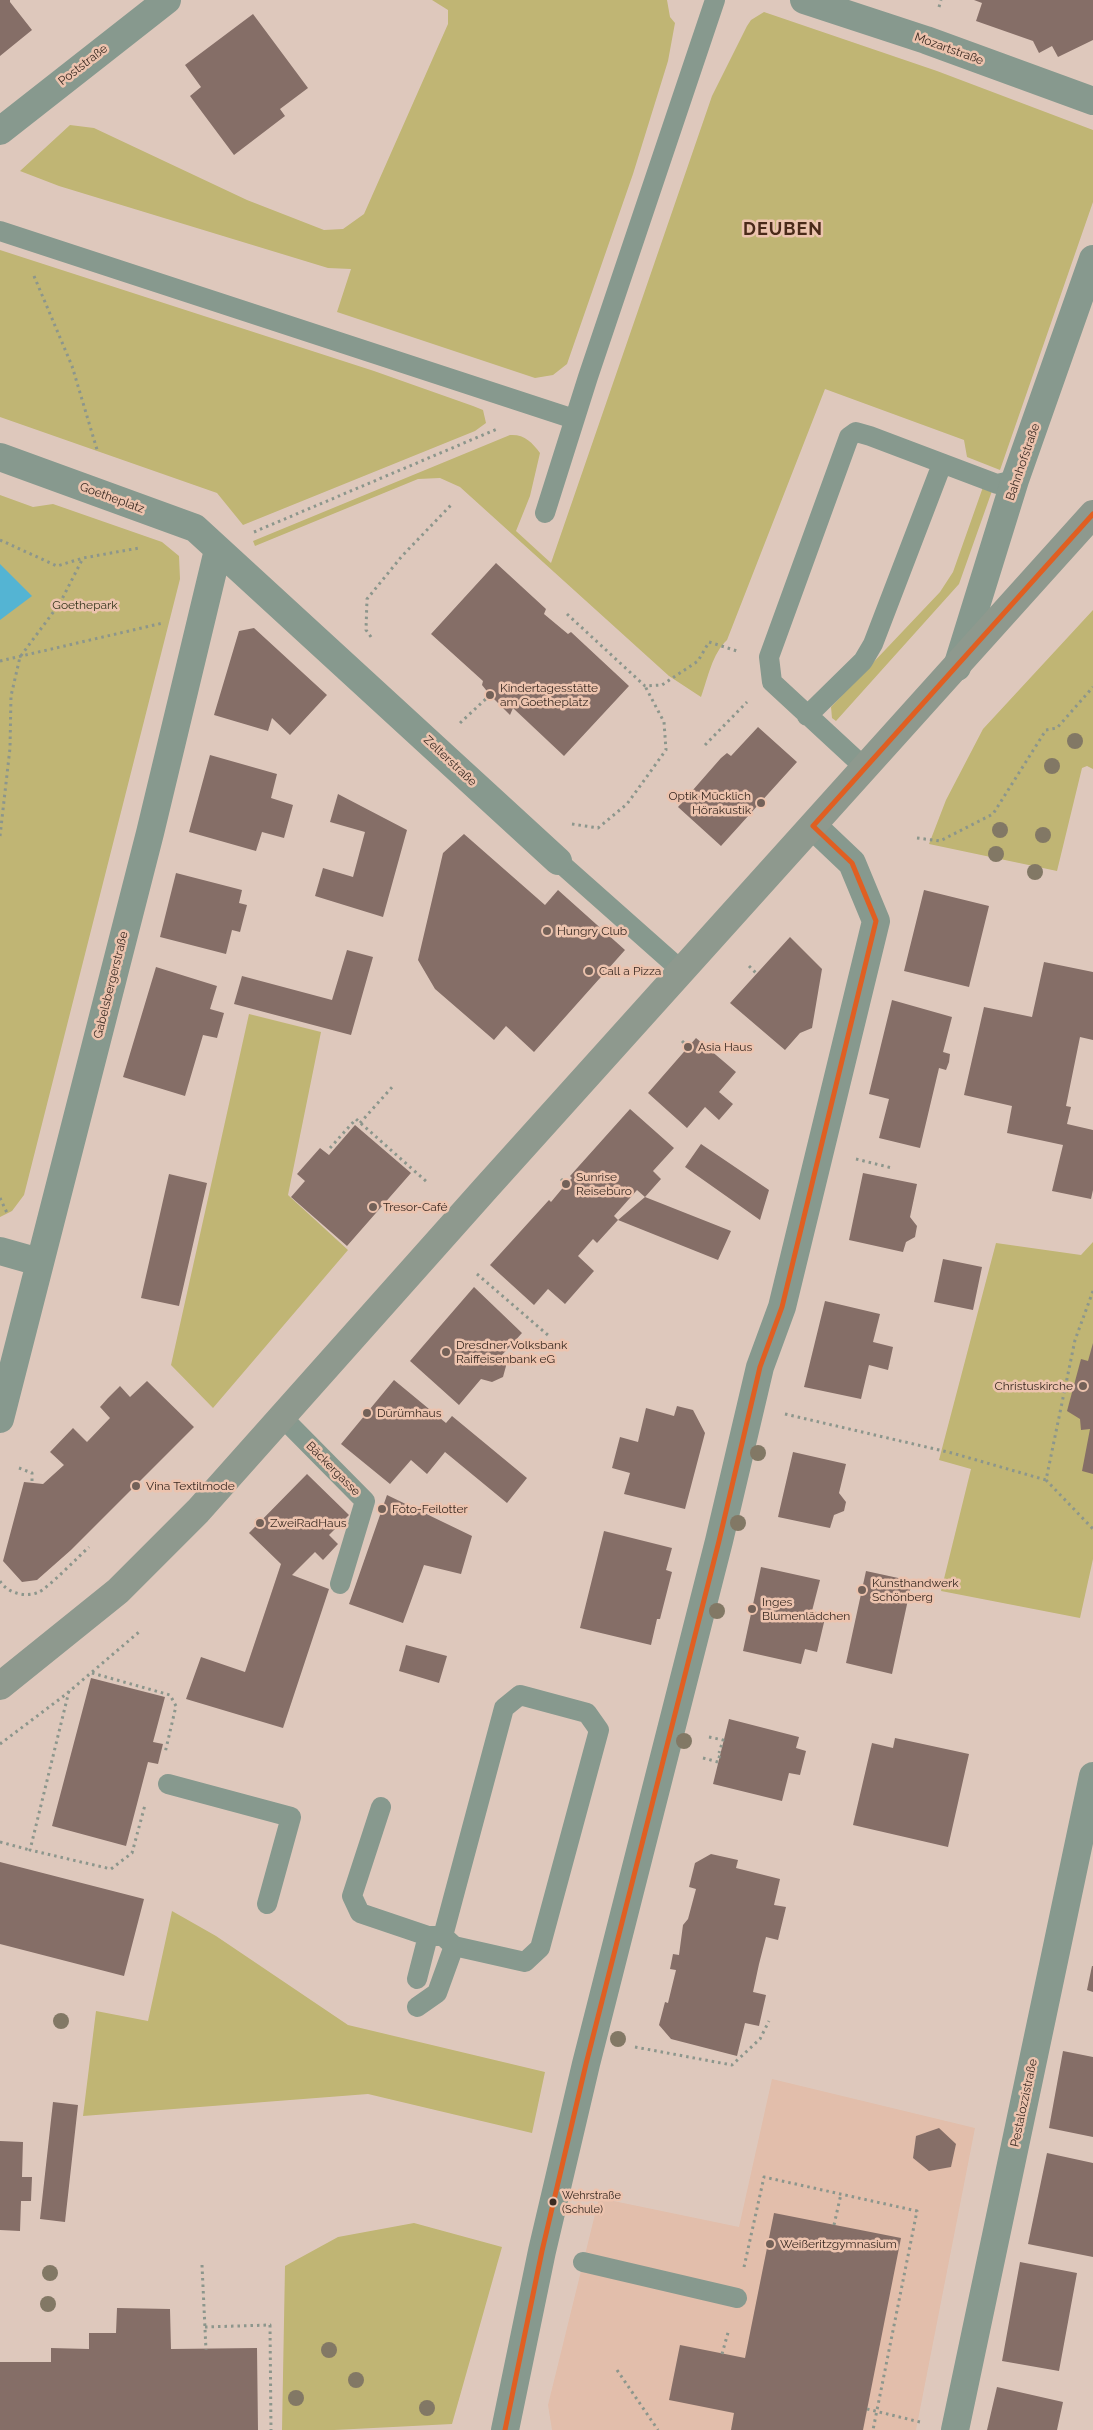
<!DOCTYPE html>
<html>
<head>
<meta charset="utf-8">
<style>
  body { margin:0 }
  canvas { display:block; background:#dec8bc }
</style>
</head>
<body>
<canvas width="1093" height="2430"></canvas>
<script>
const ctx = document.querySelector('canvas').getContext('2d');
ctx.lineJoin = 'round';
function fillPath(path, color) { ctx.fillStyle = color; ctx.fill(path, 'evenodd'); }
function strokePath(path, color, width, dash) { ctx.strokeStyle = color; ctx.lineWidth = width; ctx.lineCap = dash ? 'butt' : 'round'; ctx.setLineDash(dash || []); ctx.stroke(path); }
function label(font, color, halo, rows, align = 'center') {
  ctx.font = font + ' Raleway,sans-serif'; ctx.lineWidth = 5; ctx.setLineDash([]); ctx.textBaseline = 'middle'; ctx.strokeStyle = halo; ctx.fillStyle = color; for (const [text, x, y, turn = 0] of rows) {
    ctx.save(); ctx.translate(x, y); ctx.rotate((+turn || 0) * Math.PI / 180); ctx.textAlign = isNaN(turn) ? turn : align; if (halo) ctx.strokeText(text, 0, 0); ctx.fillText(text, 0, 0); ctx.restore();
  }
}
fillPath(new Path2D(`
  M772,2079l203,49 -59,302h-364l-4,-25 51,-207 140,29z`), '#e2beab');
fillPath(new Path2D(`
  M432,0h235l3,17 5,6 -7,38 -35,113 -66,190 -14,11 -18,3 -198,-66 14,-43 -23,-1 -269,-82 -39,-15 50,-46 24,3 153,72 77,30 19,-1 21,-15 84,-190v-14z
  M764,12l173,59 156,59v72l-93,268 -33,-13 -3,-17 -139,-51 -98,251c-15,14 -19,38 -26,57l-32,-21 -209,-189 -20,-9 -22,1 -163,67 -2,-5 257,-106c14,-1 22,7 30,18l-10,43 -14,35 35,32 161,-467 35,-70 4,-6z
  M0,250l374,121 99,35 10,4 3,13 -11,8 -232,94 -26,-32 -217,-76z
  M983,487l9,4 -33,93 -123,137 -4,-3 -1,-11 109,-115 13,-20z
  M0,495l33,12 20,-3 109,38 17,14 1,23 -156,616 -12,16 -12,6z
  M1093,610v159l-6,-3 -5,2 -25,103 -128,-27 17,-44 37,-71z
  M249,1014l72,18 -33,163 60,55 -135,158 -42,-43z
  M1093,1242v317l-13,59 -139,-27 30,-122 -32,-9 57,-217 85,12z
  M172,1911l44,25 132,89 197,47 -13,61 -164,-39 -285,22 13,-105 52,10z
  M414,2223l88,24 -50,177 -118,6h-52l3,-164 53,-29z`), '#c0b574');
fillPath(new Path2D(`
  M0,564l32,32 -32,24z`), '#54b4d3');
fillPath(new Path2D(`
  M0,0h10v2l22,28 -32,26z
  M974,0h119v40l-35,17 -6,-11 -13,7 -6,-12 -57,-20 6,-18z
  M253,14l55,74 -28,21 5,7 -51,39 -44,-59 11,-9 -16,-22z
  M496,563l50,46 -2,5 24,20 3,-2 58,54 -65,70 -51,-48 -3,7 -20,-20 -8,-10 1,-4 -52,-47z
  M254,628l73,67 -37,40 -18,-17 -4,13 -54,-16 25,-84z
  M758,727l39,35 -76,84 -43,-39 43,-49 6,-5 4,3z
  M210,755l67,19 -6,24 22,7 -9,33 -22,-6 -6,19 -67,-19z
  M338,794l69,36 -24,87 -68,-21 8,-28 30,9 12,-45 -35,-10z
  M464,834l81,71 13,-15 67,60 -91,102 -28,-26 -12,14 -59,-51 -17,-29 25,-107z
  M176,873l66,17 -3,13 8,2 -7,27 -8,-2 -6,24 -66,-17z
  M924,890l65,16 -20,81 -65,-16z
  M790,937l32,32 -10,59 -12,5 -15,17 -55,-47z
  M347,950l26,7 -22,78 -117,-31 8,-28 90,24z
  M1044,962l49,10v68l-13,-3 -14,69 5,1 -4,17 26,6v60l-2,9 -39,-8 11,-46 -56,-12 5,-27 -48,-11 20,-88 48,10z
  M156,967l61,19 -7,23 14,4 -7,25 -14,-3 -18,61 -62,-19z
  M892,1000l60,17 -9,35 7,2 -1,8 -3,8 -7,-2 -19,80 -41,-10 10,-39 -20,-5z
  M696,1038l40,34 -17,20 14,12 -14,16 -14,-13 -18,21 -39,-35z
  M630,1109l44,39 -21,23 8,8 -16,18 -8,-7 -23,26 4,4 -21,23 -4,-4 -15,17 16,15 -29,33 -17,-15 -14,16 -44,-40 59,-65 2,2 15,-18 6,-6 -2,-2z
  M355,1125l56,48 -64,73 -56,-49 14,-16 -8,-7 23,-26 9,7z
  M701,1144l68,46 -9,30 -75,-53z
  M863,1173l54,11 -7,33 7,9 -2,11 -9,5 -3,10 -54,-12z
  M169,1174l38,9 -28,123 -38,-8z
  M645,1197l86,34 -13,29 -100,-40z
  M943,1259l39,8 -9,43 -39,-8z
  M474,1287l48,46 -20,22 4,11 -3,11 -11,5 -11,-3 -22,26 -49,-44z
  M825,1301l55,13 -7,28 20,5 -5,23 -19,-5 -8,34 -57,-12z
  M1093,1343v131l-11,-3 8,-42 -9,1 -1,-11 -13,-8 14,-52 7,2z
  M394,1380l52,43 6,-7 75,62 -20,25 -62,-51 -18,22 -16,-14 -21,24 -49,-40z
  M147,1381l47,46 -123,123 -34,30 -15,2 -19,-21 21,-79 19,2 21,-19 -14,-13 23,-24 14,14 23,-24 -10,-11 8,-9 12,-12 10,11z
  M677,1406l16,4 12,23 -20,76 -61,-15 6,-21 -18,-5 8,-31 18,5 8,-34 28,8z
  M793,1452l53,12 -7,29 7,9 -2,9 -10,4 -4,13 -52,-11z
  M307,1474l42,41 -20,20 9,9 -15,16 -8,-8 -23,23 37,14 -46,139 -97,-29 15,-42 44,15 36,-108 -32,-31z
  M387,1495l85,41 -11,38 -37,-9 -21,58 -54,-19z
  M604,1531l68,17 -6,22 6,2 -12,47h-3l-6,26 -71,-17z
  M761,1567l59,13 -8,31 14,3 -9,38 -12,-3 -4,15 -58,-13z
  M866,1571l46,10 -20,93 -46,-11z
  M406,1645l41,11 -8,27 -40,-12z
  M91,1678l74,19 -12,45 10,2 -5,20 -10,-2 -22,84 -74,-20z
  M729,1719l70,18 -3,11 10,3 -6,24 -11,-2 -7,28 -69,-17z
  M895,1738l74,16 -21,93 -95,-22 19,-82 21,5z
  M711,1854l27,6 -2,8 44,11 -6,26 12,2 -8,33 -12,-3 -7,27 -6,28 13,3 -7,31 -14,-3 -8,33 -66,-17 -12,-14 6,-23 3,1 8,-33 -6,-1 3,-15 6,1 4,-30 5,-6 8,-30 -7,-2 6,-24z
  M0,1862l144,37 -20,77 -124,-32z
  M1092,1966h1v26l-6,-2z
  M1063,2051l30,6v80l-44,-9z
  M53,2102l25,3 -13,117 -25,-3z
  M939,2128l17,16 -5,23 -22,4 -16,-13 3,-22z
  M0,2141l23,1 -1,35h10l-1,24h-10l-1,30 -20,-1z
  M1047,2153l46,10v94l-65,-13z
  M774,2213l127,25 -38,192h-132l3,-17 -65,-13 11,-55 65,13z
  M1020,2262l57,11 -18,98 -57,-10z
  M117,2308l53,1 1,40 86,-1 1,82h-258v-68h51v-14l38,1v-16h27z
  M997,2387l66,15 -6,28h-70z`), '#856e67');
strokePath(new Path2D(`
  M939,7l2,-7
  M34,276l38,90 26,87
  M254,532l243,-103
  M0,540l57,26 26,-8 56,-10
  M567,614l78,72 17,-1 36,-24 11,-19 28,9
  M371,637l-5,-7 1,-31 35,-43 50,-52
  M0,661l163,-38
  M460,723l30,-28
  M705,745l42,-43
  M572,824l26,4 29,-24 39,-54 -2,-28 -19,-36
  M0,836l10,-88 1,-52 9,-39 40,-54 23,-45
  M917,838l23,3 53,-27 53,-84 11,-2 36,-41
  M749,966l8,8
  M682,1041l6,6
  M360,1123l34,-38
  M330,1148l26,-29 72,64
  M856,1159l36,9
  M561,1179l5,5
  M0,1198l8,17
  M477,1274l72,62
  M1093,1291l-18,49 -29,140 47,49
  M785,1414l167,39 94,27
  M19,1468l13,5v9
  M256,1519l4,4
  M0,1581c7,12 26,17 39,11 9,-4 40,-36 50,-45
  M92,1673l78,22 6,11 -11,47
  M69,1691l-39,159 81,19 21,-16 13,-48
  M709,1737l14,3 -4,13
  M0,1744l65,-49 74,-63
  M703,1758l15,4 2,-8
  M0,1842l30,8
  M635,2047l97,18 28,-26 9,-18
  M834,2225l7,-31
  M202,2265l4,85
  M744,2267l20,-90 153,34 -44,219
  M205,2327l65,-2 1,105
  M722,2354l7,-25
  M617,2370l41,60
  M867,2409l53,13`), '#8c968c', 3, [2.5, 4]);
strokePath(new Path2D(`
  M0,231l574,188
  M545,513l43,-136 127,-377
  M807,716l56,-55 10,-17 69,-180
  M865,768l-93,-86 -3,-25 80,-220 7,-5 14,4 127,48 18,-4
  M558,861l124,110
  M283,1418l82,83 -25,83
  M168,1784l123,33 -24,87
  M381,1807l-29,89 8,17 68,23h15l11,10 71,16 15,-14 59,-218 -12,-17 -67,-18 -16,13 -61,228
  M417,1979l11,-43
  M417,2007l20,-14 17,-47
  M583,2262l154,36`), '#87998e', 20);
strokePath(new Path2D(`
  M804,0l122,40 167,61
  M0,131l167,-131
  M0,457l195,71 363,333
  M957,667l58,-187 78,-221
  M0,1251l39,11
  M0,1419l150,-586 68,-283
  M505,2430l37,-179 44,-187 133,-523 41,-174 22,-60 94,-386 -24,-58 -39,-37
  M955,2430l138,-654`), '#87998e', 28);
strokePath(new Path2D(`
  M0,1686l118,-95 80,-80 287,-322 608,-675`), '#8e998e', 28);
strokePath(new Path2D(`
  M505,2430l37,-179 44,-187 133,-523 41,-174 22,-60 94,-386 -24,-58 -39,-37 280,-312`), '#e05f22', 5);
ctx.fillStyle = '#827865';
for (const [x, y] of [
  [1075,741],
  [1052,766],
  [1000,830],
  [1043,835],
  [996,854],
  [1035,872],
  [758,1453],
  [738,1523],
  [717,1611],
  [684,1741],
  [61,2021],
  [618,2039],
  [50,2273],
  [48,2304],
  [329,2350],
  [356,2380],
  [296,2398],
  [427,2408]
]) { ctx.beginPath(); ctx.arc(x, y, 8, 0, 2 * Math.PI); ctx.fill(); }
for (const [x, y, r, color] of [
  [490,695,5,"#736158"],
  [761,803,5,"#736158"],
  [547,931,5,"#736158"],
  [589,971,5,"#736158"],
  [688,1047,5,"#736158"],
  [566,1184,5,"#736158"],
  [373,1207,5,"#736158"],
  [446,1352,5,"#736158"],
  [1083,1386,5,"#736158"],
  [367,1413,5,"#736158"],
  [136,1486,5,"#736158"],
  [382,1509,5,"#736158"],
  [260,1523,5,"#736158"],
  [862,1590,5,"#736158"],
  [752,1609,5,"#736158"],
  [553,2202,4.5,"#3a2a22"],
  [770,2244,5,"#736158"]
]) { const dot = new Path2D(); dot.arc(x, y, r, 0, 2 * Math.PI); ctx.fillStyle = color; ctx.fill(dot); strokePath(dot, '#ecc3ae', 2); }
label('11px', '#3a2a22', '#ecc3ae', [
  ["Wehrstraße",562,2196],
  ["(Schule)",562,2210]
], 'left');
label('12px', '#3a2a22', '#ecc3ae', [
  ["Mozartstraße",949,49,20],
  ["Poststraße",83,65,-38],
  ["Bahnhofstraße",1023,462,-71],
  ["Goetheplatz",112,498,20],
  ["Zelterstraße",450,761,43],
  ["Gabelsbergerstraße",111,985,-76],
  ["Bäckergasse",333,1469,45],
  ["Pestalozzistraße",1024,2103,-78]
]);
label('12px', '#36361e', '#ecc3ae', [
  ["Goethepark",85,605]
]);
label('12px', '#3a2a22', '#ecc3ae', [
  ["Kindertagesstätte",500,688],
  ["am Goetheplatz",500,702],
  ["Optik Mücklich",751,796,"right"],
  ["Hörakustik",751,810,"right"],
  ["Hungry Club",557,931],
  ["Call a Pizza",599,971],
  ["Asia Haus",698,1047],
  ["Sunrise",576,1177],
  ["Reisebüro",576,1191],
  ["Tresor-Café",383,1207],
  ["Dresdner Volksbank",456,1345],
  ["Raiffeisenbank eG",456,1359],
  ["Christuskirche",1073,1386,"right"],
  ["Dürümhaus",377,1413],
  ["Vina Textilmode",146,1486],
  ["Foto-Feilotter",392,1509],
  ["ZweiRadHaus",270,1523],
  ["Kunsthandwerk",872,1583],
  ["Schönberg",872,1597],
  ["Inges",762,1602],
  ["Blumenlädchen",762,1616],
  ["Weißeritzgymnasium",780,2244]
], 'left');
ctx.letterSpacing = '1px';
label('bold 18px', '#4a2a19', '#ecc3ae', [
  ["DEUBEN",783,230]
]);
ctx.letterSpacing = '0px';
</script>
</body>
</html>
